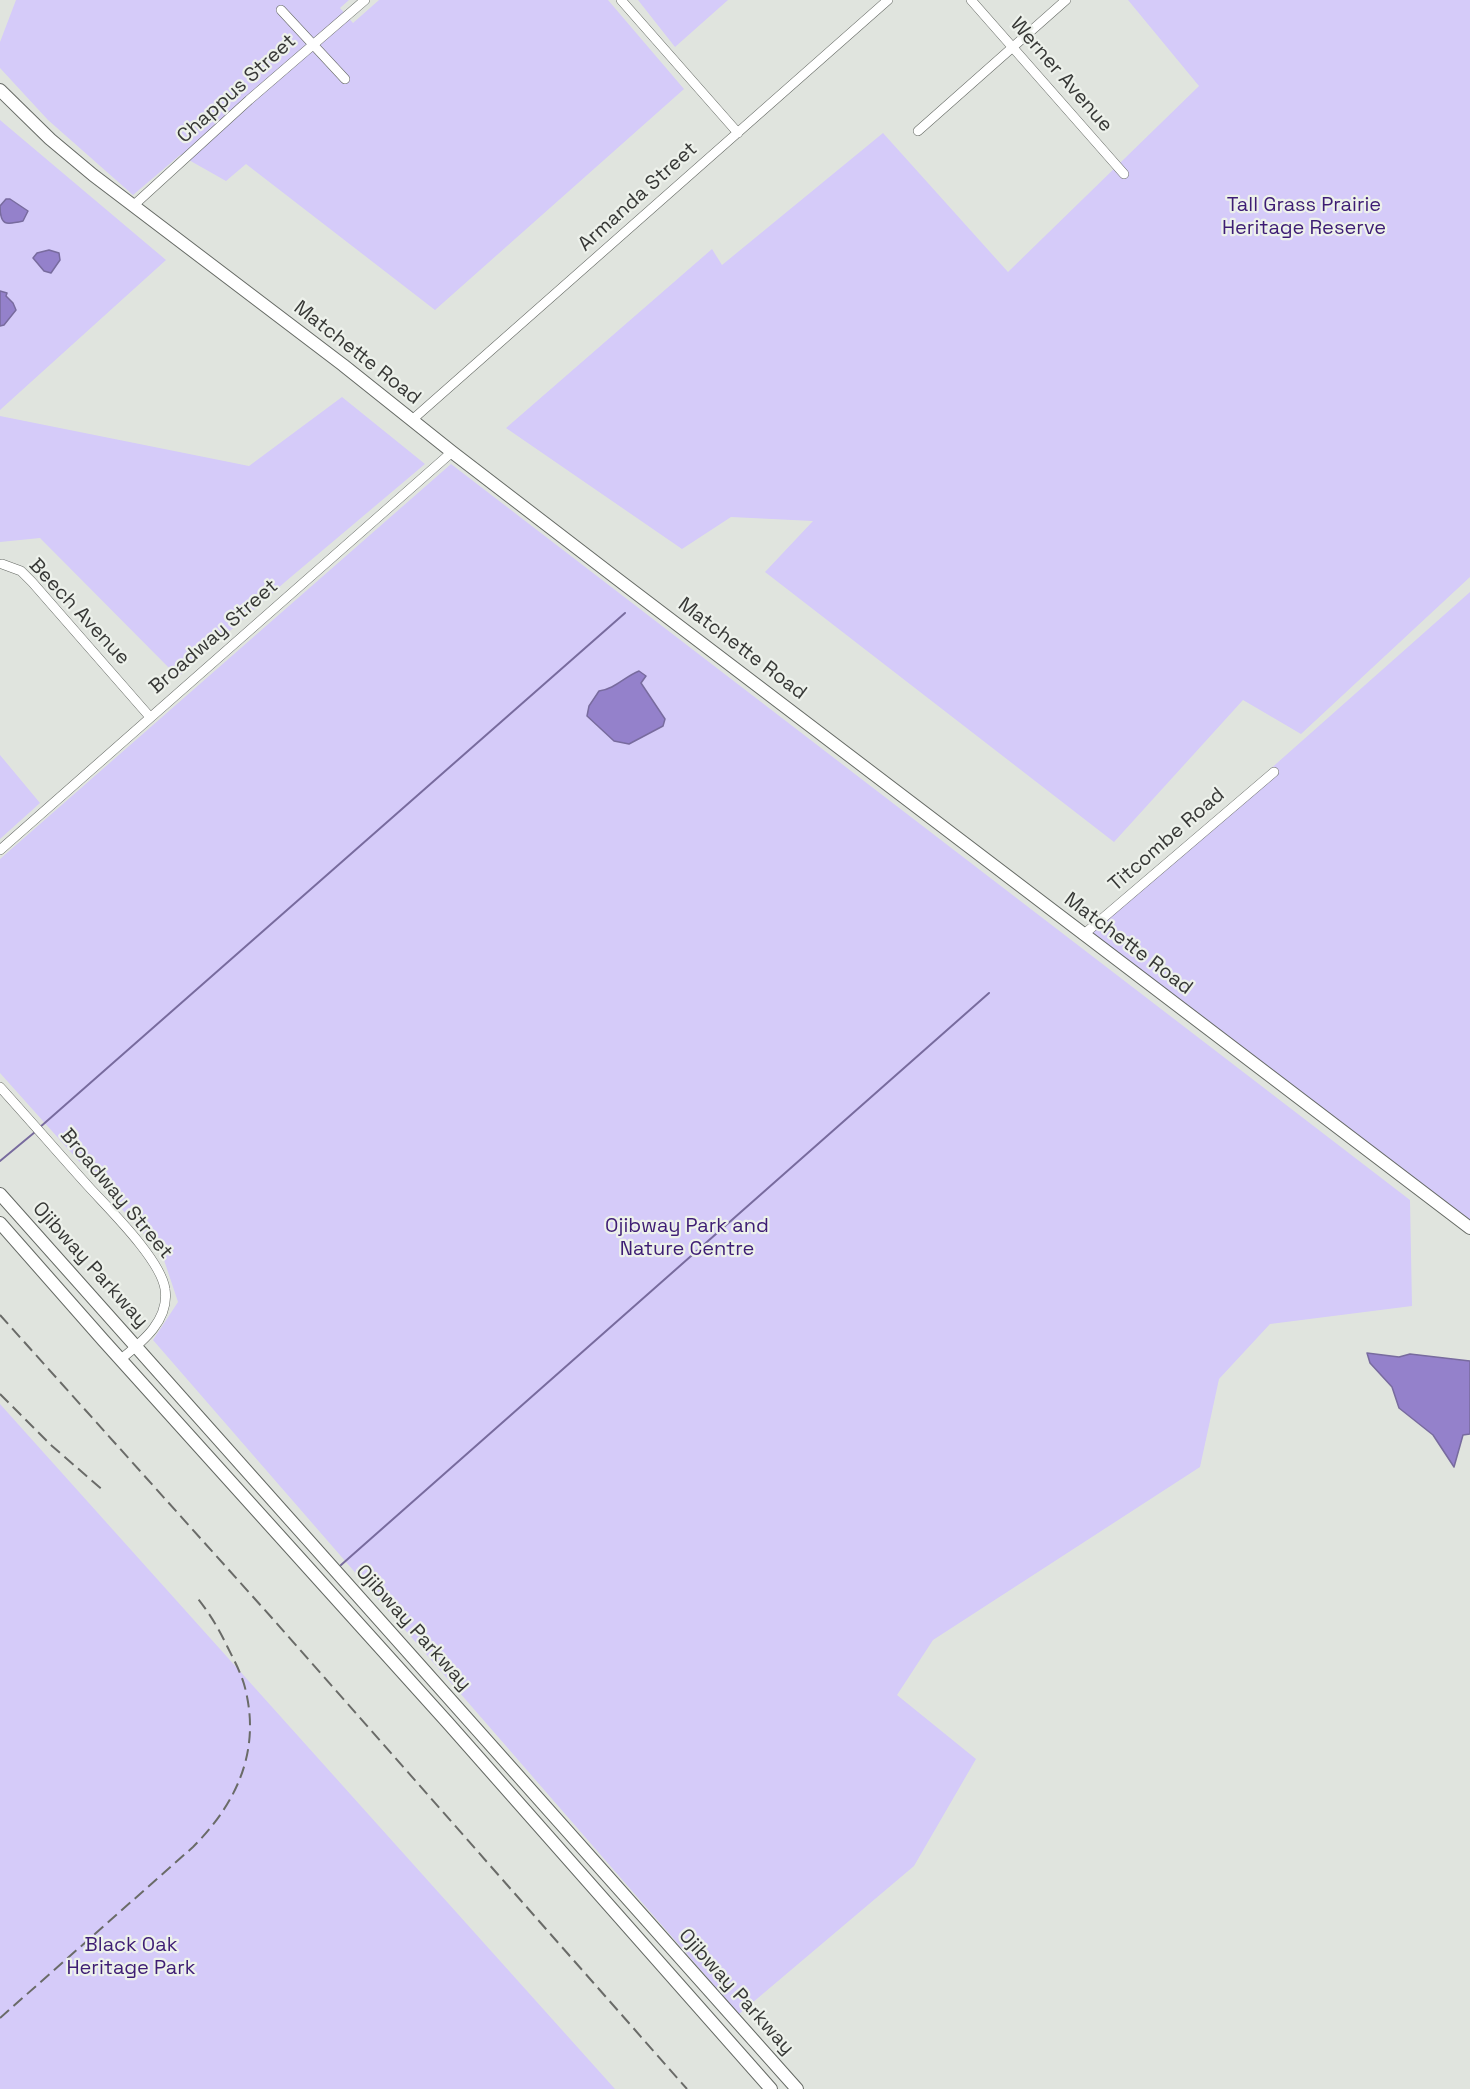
<!DOCTYPE html>
<html>
<head>
<meta charset="utf-8">
<style>
  body { margin:0 }
  canvas { display:block; background:#e0e4de }
</style>
</head>
<body>
<canvas width="1470" height="2089"></canvas>
<script>
const ctx = document.querySelector('canvas').getContext('2d');
ctx.lineJoin = 'round';
function fillPath(path, color) { ctx.fillStyle = color; ctx.fill(path, 'evenodd'); }
function strokePath(path, color, width, dash) { ctx.strokeStyle = color; ctx.lineWidth = width; ctx.lineCap = dash ? 'butt' : 'round'; ctx.setLineDash(dash || []); ctx.stroke(path); }
function label(font, color, halo, rows, align = 'center') {
  ctx.font = font + ' "Space Grotesk",sans-serif'; ctx.lineWidth = 4.5; ctx.setLineDash([]); ctx.textBaseline = 'middle'; ctx.strokeStyle = halo; ctx.fillStyle = color; for (const [text, x, y, turn = 0] of rows) {
    ctx.save(); ctx.translate(x, y); ctx.rotate((+turn || 0) * Math.PI / 180); ctx.textAlign = isNaN(turn) ? turn : align; if (halo) ctx.strokeText(text, 0, 0); ctx.fillText(text, 0, 0); ctx.restore();
  }
}
fillPath(new Path2D(`
  M16,0h333l-9,8 13,15 26,-23h229l76,89 -249,221 -189,-146 -20,17 -46,-26 -47,40 -85,-75 -48,-52v-26z
  M638,0h90l-53,47z
  M1128,0h342v577l-169,157 -58,-34 -129,142 -349,-270 48,-51 -82,-4 -49,32 -176,-121 206,-179 10,16 161,-132 125,139 191,-186z
  M0,120l166,140 -166,150z
  M342,397l83,67 -140,118 -107,95 -138,-139 -40,4v-126l249,50z
  M451,464l959,736 2,106 -142,18 -51,55 -19,88 -267,173 -36,55 79,64 -62,107 -175,148 -586,-674 25,-38 -16,-48 -162,-181v-214z
  M1470,592v634l-387,-291z
  M0,755l40,48 -40,36z
  M0,1404l615,685h-615z`), '#d5cbf9');
const water = new Path2D(`
  M6,199h4l18,12 -5,10c-17,4 -23,5 -23,-15z
  M49,250l10,3 1,7 -9,13 -7,-2 -11,-13 4,-5z
  M0,291l7,2 -1,3 7,7 3,7 -12,15 -4,1z
  M639,671l7,5 -5,7 24,36 -2,7 -34,18 -15,-3 -27,-25 2,-10 10,-15c16,-2 25,-14 40,-20z
  M1367,1353l32,4 11,-3 60,7v73l-7,1 -9,32 -21,-32 -34,-27 -7,-21 -22,-24z`);
fillPath(water, '#9481cb');
strokePath(water, '#786b9e', 1.5);
strokePath(new Path2D(`
  M39,1128l586,-515
  M0,1161l35,-29
  M341,1565l648,-572`), '#786b9e', 2);
const street = new Path2D(`
  M621,0l117,133
  M971,0l153,174
  M281,10l64,69
  M918,131l148,-131
  M134,205l115,-105 116,-100
  M412,420l476,-420
  M2,564l19,7 11,11 118,135
  M0,850l452,-398
  M1083,935l191,-163
  M0,1087c30,33 59,67 89,100 20,22 72,73 76,102 5,31 -23,53 -44,70`);
const secondary = new Path2D(`
  M0,90l50,49 43,36 250,190 109,87 164,126 854,650
  M0,1194l797,895
  M0,1223l103,117 345,383 323,366`);
strokePath(street, '#656964', 10);
strokePath(secondary, '#656964', 14);
strokePath(street, '#fff', 9);
strokePath(secondary, '#fff', 12);
strokePath(new Path2D(`
  M0,1315l272,303 415,471
  M0,1394l52,52 53,46
  M0,2018l193,-171c45,-45 69,-99 51,-163 -4,-13 -11,-26 -17,-38 -9,-19 -19,-35 -32,-51`), '#6a6b68', 2, [12, 6]);
label('20px', '#373836', '#edf1eb', [
  ["Werner Avenue",1061,75,49],
  ["Chappus Street",237,89,-42],
  ["Armanda Street",638,197,-42],
  ["Matchette Road",357,353,38],
  ["Beech Avenue",79,612,47],
  ["Broadway Street",214,637,-41],
  ["Matchette Road",742,649,37],
  ["Titcombe Road",1167,840,-41],
  ["Matchette Road",1128,944,37],
  ["Broadway Street",116,1194,50],
  ["Ojibway Parkway",90,1265,48],
  ["Ojibway Parkway",413,1628,48],
  ["Ojibway Parkway",736,1992,48]
]);
label('20px', '#3e1d74', '#edf1eb', [
  ["Tall Grass Prairie",1304,206],
  ["Heritage Reserve",1304,229],
  ["Ojibway Park and",687,1227],
  ["Nature Centre",687,1250],
  ["Black Oak",131,1946],
  ["Heritage Park",131,1969]
]);
</script>
</body>
</html>
